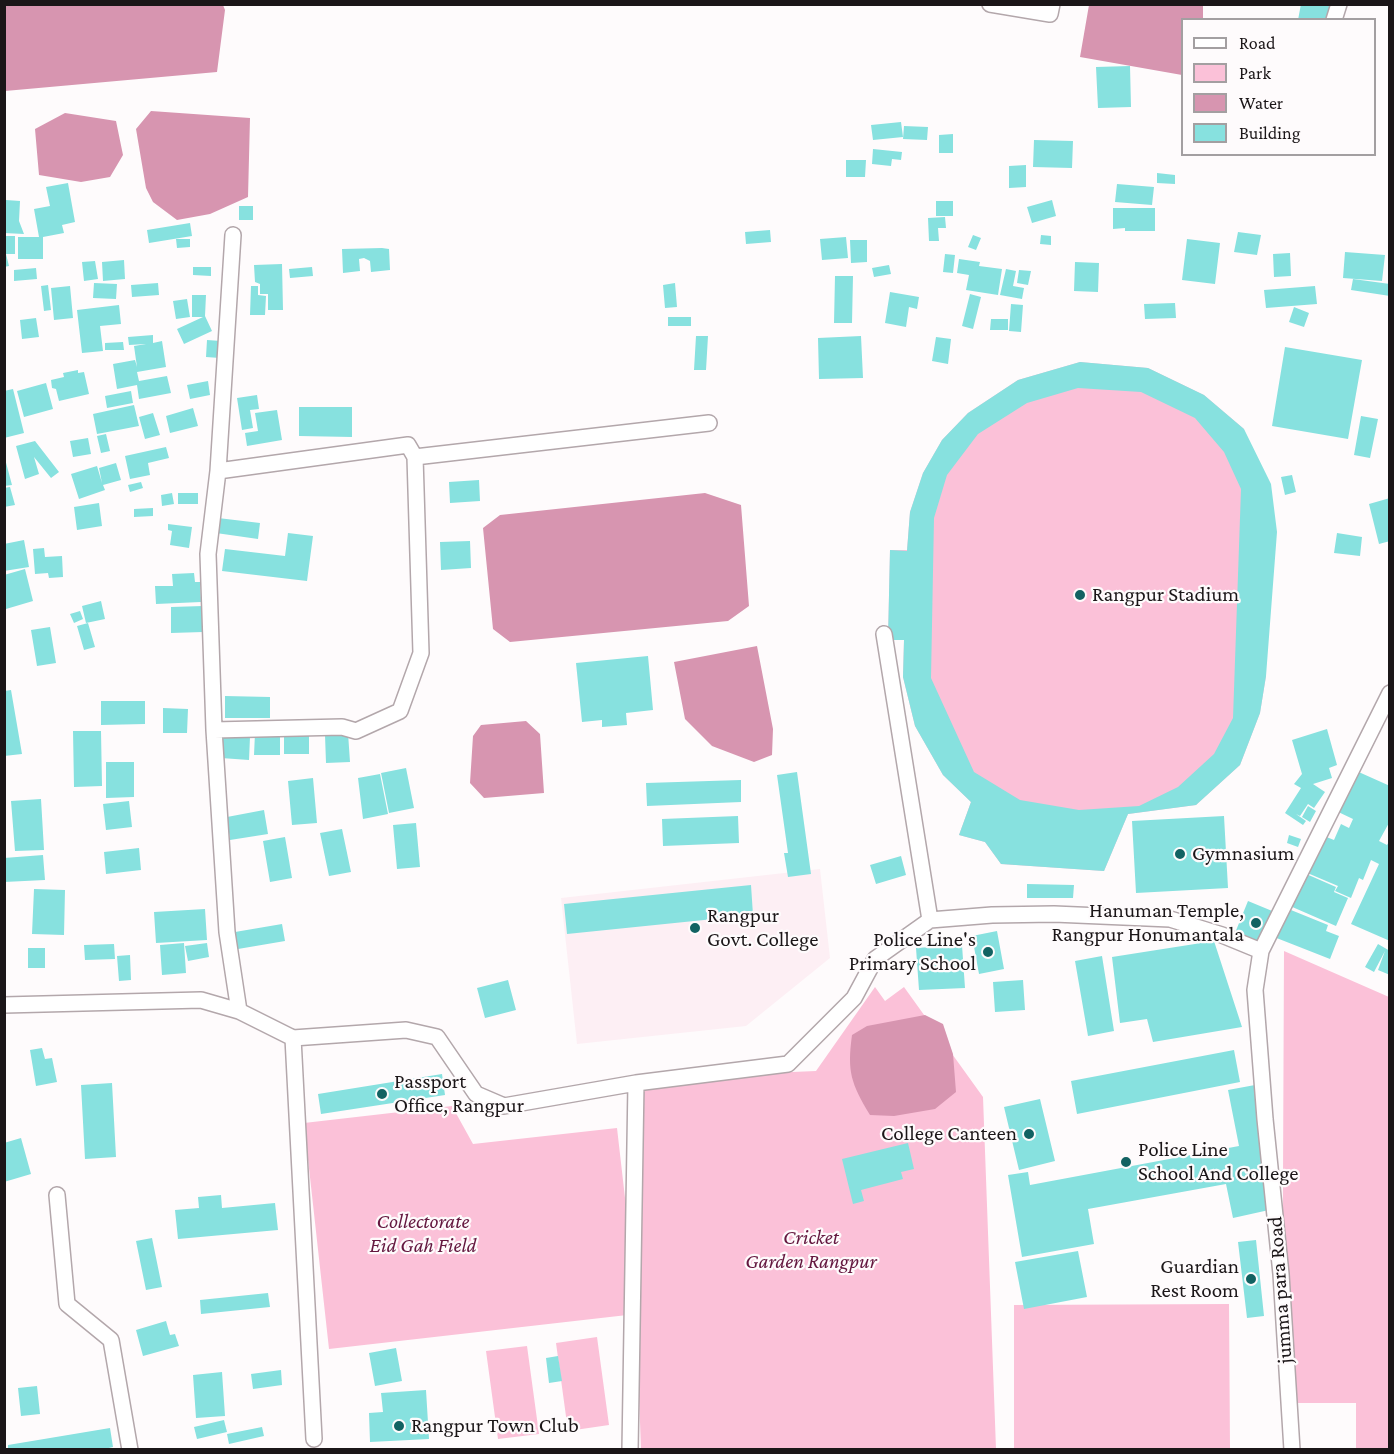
<!DOCTYPE html>
<html>
<head>
<meta charset="utf-8">
<style>
  body { margin:0 }
  #map { position:relative; width:1394px; height:1454px; overflow:hidden; background:#fefbfc; font-family:"Crimson Pro",serif }
  canvas { display:block }
  .frame { position:absolute; inset:0; border:6px solid #1b1618; pointer-events:none }
  .legend { position:absolute; left:1181px; top:18px; width:195px; height:138px; box-sizing:border-box; background:#fefbfc; border:2px solid #a39fa1; margin:0; padding:8px 10px; list-style:none; font-size:18px; color:#1b1618 }
  .legend li { display:flex; align-items:center; gap:12px; height:30px }
  .legend b { width:30px; border:2px solid #a39fa1 }
</style>
</head>
<body>
<div id="map">
<canvas width="1394" height="1454"></canvas>
<div class="frame"></div>
<ul class="legend">
<li><b style="height:8px;background:#fff"></b>Road</li>
<li><b style="height:16px;background:#fbc1d8"></b>Park</li>
<li><b style="height:16px;background:#d795b0"></b>Water</li>
<li><b style="height:16px;background:#87e1df"></b>Building</li>
</ul>
</div>
<script>
const ctx = document.querySelector('canvas').getContext('2d');
ctx.lineJoin = 'round';
function fillPath(path, color) { ctx.fillStyle = color; ctx.fill(path, 'evenodd'); }
function strokePath(path, color, width, dash) { ctx.strokeStyle = color; ctx.lineWidth = width; ctx.lineCap = dash ? 'butt' : 'round'; ctx.setLineDash(dash || []); ctx.stroke(path); }
function label(font, color, halo, rows, align = 'center') {
  ctx.font = font + ' "Crimson Pro",serif'; ctx.lineWidth = 4.5; ctx.setLineDash([]); ctx.textBaseline = 'middle'; ctx.strokeStyle = halo; ctx.fillStyle = color; for (const [text, x, y, turn = 0] of rows) {
    ctx.save(); ctx.translate(x, y); ctx.rotate((+turn || 0) * Math.PI / 180); ctx.textAlign = isNaN(turn) ? turn : align; if (halo) ctx.strokeText(text, 0, 0); ctx.fillText(text, 0, 0); ctx.restore();
  }
}
fillPath(new Path2D(`
  M820,869l10,89 -84,68 -169,18 -16,-146z`), '#fdeff4');
fillPath(new Path2D(`
  M1080,362l68,6 56,27 40,34 22,247 -6,37 -20,52 -44,40 -68,9 -24,57 -103,-7 -16,-22 -26,-7 12,-33 -28,-27 -28,-49 -12,-49 1,-37h-16l2,-90h17l3,-38 13,-39 19,-33 26,-27 50,-33z
  M1284,951l105,46v452h-33v-46h-74z
  M875,987l10,14 19,-14 79,110 13,352h-355l-5,-135 -307,35 -25,-226 148,-17 21,38 144,-16 18,157 -8,-206 189,-8z
  M1229,1304l1,145h-216v-144z
  M597,1337l12,88 -41,6 -12,-88z
  M527,1346l12,88 -41,5 -12,-88z`), '#fbc1d8');
fillPath(new Path2D(`
  M5,4l218,1 2,5 -8,62 -212,19z
  M1089,5h114v14l-21,1v55l-102,-18z
  M151,111l99,7 -2,79 -38,17 -33,6 -24,-18 -7,-14 -10,-59z
  M65,113l51,8 7,34 -13,22 -29,5 -42,-7 -4,-46z
  M705,493l36,12 8,101 -21,15 -218,21 -17,-13 -10,-101 17,-13z
  M757,646l16,83 -1,26 -18,7 -42,-16 -27,-27 -11,-57z
  M526,721l14,13 4,59 -60,5 -14,-15 3,-47 8,-11z
  M925,1015l18,9 10,30 3,38 -21,17 -41,7 -24,-1c-19,-32 -23,-43 -18,-80l15,-9z`), '#d795b0');
fillPath(new Path2D(`
  M1301,4h34l-3,16h-34z
  M1130,66l1,41 -33,1 -2,-41z
  M901,122l2,15 -30,3 -2,-15z
  M904,126l24,1 -1,13 -24,-1z
  M953,134v19h-14v-18z
  M1034,140l39,1 -1,27 -39,-1z
  M873,149l29,3 -1,8 -9,-1 -1,7 -19,-2z
  M846,160h20l-1,17h-19z
  M1026,165v22l-17,1v-22z
  M1157,173l18,2v9l-18,-1z
  M68,183l7,39 -13,3 2,8 -21,4v22h-25v-22h21l-5,-28 16,-3 -4,-19z
  M1117,184l37,3 -2,18 -37,-3z
  M6,200l14,1 -1,20 5,13 -20,-1z
  M1052,200l4,16 -24,7 -5,-16z
  M936,201h17v15h-17z
  M239,206h14v14h-14z
  M1113,208h42v23h-30v-3l-12,1z
  M945,217l1,11h-8l1,13h-10l-1,-23z
  M190,223l2,13 -43,7 -2,-13z
  M770,230l1,12 -25,2 -1,-12z
  M1238,232l23,3 -4,20 -23,-3z
  M973,235l8,3 -5,12 -8,-3z
  M1041,235l10,1v9l-11,-1z
  M4,236h11v18h-9l3,12 -5,1z
  M846,237l2,21 -26,2 -2,-21z
  M176,239h14v8l-13,1z
  M1187,239l33,4 -5,41 -33,-4z
  M850,240h17v22l-16,1z
  M382,248l7,1 1,21 -19,2 -1,-11 -6,-3 -5,1 1,12 -17,2 -1,-24z
  M1345,252l40,3 -3,26 -39,-3z
  M1290,253l1,23 -17,1 -1,-23z
  M945,254l10,1 -2,18 -10,-1z
  M959,259l21,3 -1,4 23,3 -4,26 -32,-5 3,-15 -12,-2z
  M124,260l1,19 -22,2 -1,-19z
  M95,261l3,18 -14,2 -2,-19z
  M1075,262l24,1 -1,29 -24,-1z
  M282,264l1,46h-15v-16h-8v-10l-5,-2 -1,-17z
  M889,265l2,9 -17,3 -2,-9z
  M193,267h18v9l-18,-1z
  M312,267l1,9 -23,2 -1,-9z
  M36,268l1,11 -23,2v-11z
  M1006,269l10,2 -3,15 11,2 -2,11 -22,-4z
  M1019,270l12,1 -3,14 -11,-2z
  M835,276h18l-1,47h-18z
  M1353,279l37,5v12l-39,-6z
  M94,283l23,1 -1,15 -23,-1z
  M158,283l1,12 -27,2 -1,-12z
  M675,283l2,24 -12,1 -2,-23z
  M48,285l3,25 -7,1 -3,-25z
  M70,286l3,32 -19,2 -3,-32z
  M251,286h7v9l8,1 -1,19h-15z
  M1315,286l2,18 -51,4 -2,-18z
  M890,292l29,5 -2,12 -8,-2 -3,20 -21,-4z
  M970,294l11,3 -8,32 -11,-3z
  M192,295h14l-1,21 7,15 -28,13 -7,-15 26,-12h-11z
  M187,299l3,18 -14,2 -3,-18z
  M1175,303l1,15 -31,1 -1,-15z
  M1011,304l12,1 -2,27 -12,-1z
  M119,305l2,19 -21,2 3,25 -21,2 -5,-43z
  M1294,307l15,6 -5,14 -15,-5z
  M668,317h23v9h-23z
  M36,318l3,19 -17,2 -2,-19z
  M991,319h17v11h-18z
  M153,335v8l9,-2 4,26 -29,5 2,9 28,-5 4,17 -32,6 -2,-14 -20,4 -4,-25 22,-4 2,7 -3,-21 12,-2 -17,1 -1,-8z
  M696,336h12l-2,34h-12z
  M861,336l2,42 -44,1 -1,-41z
  M936,337l15,2 -3,25 -16,-3z
  M207,340l14,1 -1,17 -14,-1z
  M123,342l1,8h-19v-7z
  M1285,347l77,13 -14,79 -76,-13z
  M1080,362l68,6 56,27 40,34 27,55 6,48 -11,144 -6,37 -20,52 -44,40 -68,9 -24,57 -103,-7 -16,-22 -26,-7 12,-33 -28,-27 -28,-49 -12,-49 1,-37h-16l2,-90 17,1 3,-39 13,-39 19,-33 26,-27 50,-33zM1078,388l63,4 54,26 29,34 17,37 -8,229 -19,36 -36,33 -39,19 -60,4 -59,-10 -46,-28 -43,-94 3,-160 13,-43 31,-41 49,-31z
  M78,370v3l6,-1 5,22 -30,7 -3,-12 -4,-1 -1,-8 13,-3 -1,-4z
  M208,381l2,14 -20,4 -3,-14z
  M46,383l7,26 -29,8 -7,-26z
  M13,389l11,44 -20,5v-47z
  M131,391l2,12 -26,5 -2,-12z
  M257,395l2,14 -9,1 3,18 -11,2 -5,-32z
  M134,405l5,21 -42,8 -4,-20z
  M299,407h53v30l-53,-1z
  M193,408l5,18 -28,7 -4,-17z
  M277,410l5,30 -35,6 -2,-13 13,-2 -3,-18z
  M153,413l7,22 -15,4 -6,-22z
  M1361,416l17,3 -8,39 -16,-3z
  M106,434l4,17 -9,2 -4,-17z
  M88,438l3,16 -18,3 -3,-16z
  M35,441l24,31 -8,6 -17,-21 5,17 -14,5 -9,-33z
  M166,447l3,11 -21,5 2,12 -20,4 -5,-23z
  M4,455l8,30 -8,1z
  M116,463l5,17 -18,5 2,5 -26,9 -8,-25 26,-8 5,17 -3,-15z
  M1292,475l4,17 -11,3 -4,-18z
  M479,480l1,21 -30,2 -1,-21z
  M141,482l2,6 -13,4 -2,-7z
  M10,487l5,18 -11,2v-19z
  M172,493l2,11 -12,2 -1,-11z
  M178,493h20v11h-20z
  M1390,498v43l-11,3 -10,-40z
  M99,503l3,23 -25,4 -3,-23z
  M153,508v8l-19,1v-8z
  M218,518l42,5 -2,16 -42,-6z
  M168,524l24,3 -3,21 -19,-3 2,-14 -4,-1z
  M288,533l25,3 -6,45 -85,-10 3,-22 60,7z
  M1337,533l25,4 -2,19 -26,-3z
  M24,540l5,27 -25,4v-27z
  M470,541l1,27 -30,2 -1,-28z
  M44,548l1,9 17,-1 1,21 -14,1 -1,-5 -13,1 -2,-25z
  M25,569l8,32 -27,8 -2,-34z
  M194,573l1,9h5l1,20 -45,2 -1,-18h18l-1,-12z
  M101,601l4,18 -19,4 -4,-17z
  M203,606v26l-32,1v-26z
  M80,611l3,8 -9,4 -4,-9z
  M88,623l7,24 -11,3 -7,-24z
  M50,627l6,36 -19,3 -6,-36z
  M648,656l5,54 -27,3 1,12 -25,2v-7l-20,2 -6,-59z
  M11,690l11,64 -18,2v-65z
  M225,696l45,1v21h-45z
  M101,701h44v23l-44,1z
  M163,708l25,1 -1,24h-24z
  M1327,729l10,36 -8,3 3,10 -19,6 12,8 -11,16 -6,-4 -8,12 -4,-2 10,7 -3,4 -18,-12 16,-25 -7,-4 8,-10 -10,-34z
  M309,730v24h-25v-23z
  M73,731h28l1,55 -28,1z
  M255,733h25v22h-26z
  M348,733l2,29 -24,1 -1,-28z
  M222,735l28,2 -1,23 -28,-2z
  M106,762h28v35l-28,1z
  M406,768l8,40 -25,5 -8,-40z
  M1352,769l38,17v35l-11,20 8,4 3,-5v101l-39,-17 28,-60 -8,-4 -8,20 -4,-2 -8,20 -16,-7 3,-5 -33,-14 19,-36 10,4 7,-16 8,4 4,-9 -21,-10z
  M797,772l14,102 -23,3 -4,-24h4l-11,-78z
  M380,774l8,40 -25,5 -5,-41z
  M313,778l4,45 -25,2 -4,-44z
  M741,780v22l-94,4 -1,-23z
  M41,799l3,51 -29,1 -4,-50z
  M129,801l3,26 -26,3 -3,-26z
  M1308,806l8,5 -6,11 -8,-5z
  M264,810l4,24 -38,6 -3,-23z
  M738,816l1,27 -76,3 -1,-27z
  M1224,816l4,72 -92,5 -4,-72z
  M416,823l4,44 -23,2 -4,-44z
  M342,829l9,43 -22,4 -9,-43z
  M1289,835l12,4 -3,8 -11,-4z
  M285,837l7,41 -22,4 -7,-41z
  M139,848l2,22 -35,4 -2,-22z
  M43,855l2,25 -41,2v-24z
  M901,856l5,19 -30,9 -6,-19z
  M1304,873l32,14 -2,5 14,6 -12,28 -46,-20z
  M1027,884l47,1 -1,13h-46z
  M751,885l2,30 -186,19 -3,-30z
  M34,889l31,1 -1,45 -32,-1z
  M1248,901l29,12 -13,32 -29,-12z
  M1286,908l42,17 -2,6 13,5 -9,23 -56,-22z
  M205,909l2,31 -51,3 -2,-31z
  M282,924l3,17 -47,8 -3,-17z
  M997,931l7,38 -25,5 -7,-38z
  M1214,941l28,86 -89,15 -6,-23 -27,4 -8,-66z
  M184,943l2,30 -24,2 -2,-30z
  M207,943l2,14 -21,4 -3,-15z
  M114,944l1,15 -30,1 -1,-15z
  M1378,944l12,7v24l-12,-5 7,-19 -11,21 -9,-5z
  M962,945l3,43 -46,2 -3,-42z
  M28,948h17v20h-17z
  M130,955l1,25 -12,1 -2,-25z
  M1102,956l12,75 -26,5 -13,-75z
  M508,980l8,30 -31,8 -8,-30z
  M1023,980l2,30 -30,2 -2,-30z
  M42,1048l3,11 7,-1 5,24 -21,4 -6,-36z
  M1234,1050l6,32 -163,32 -6,-33z
  M442,1074l3,21 -124,19 -3,-20z
  M112,1083l4,74 -31,2 -4,-74z
  M1255,1085l23,123 -45,10 -7,-34 -138,25 6,35 -72,13 -14,-82 20,-3 2,13 209,-39 -11,-56z
  M1040,1099l15,62 -36,9 -15,-63z
  M21,1138l10,36 -27,8v-39z
  M908,1143l6,26 -13,3 2,7 -42,11 3,11 -11,3 -11,-45z
  M221,1195l1,13 53,-5 3,27 -100,9 -3,-29 24,-2 -1,-11z
  M152,1238l10,49 -16,3 -10,-49z
  M1256,1240l8,76 -17,2 -9,-76z
  M1078,1251l9,46 -63,12 -9,-47z
  M268,1293l2,14 -69,7 -1,-14z
  M166,1321l4,14 5,-1 4,12 -36,10 -7,-26z
  M396,1348l6,33 -27,5 -6,-33z
  M558,1356l4,25 -13,2 -3,-25z
  M281,1370l1,15 -29,4 -2,-15z
  M222,1372l3,44 -29,2 -3,-43z
  M37,1386l3,28 -19,2 -3,-28z
  M426,1390l3,49 -59,3 -1,-29 14,-1 -2,-19z
  M224,1420l3,12 -30,7 -3,-12z
  M262,1427l2,9 -35,8 -2,-10z
  M110,1428l3,19 -13,3h-92v-5z`), '#87e1df');
const minor = new Path2D(`
  M990,4l60,10 2,-10
  M1334,20l5,-16
  M233,235l-15,236 -10,83 6,176 13,202 12,79
  M218,471l190,-26 7,12
  M884,634l46,286
  M214,730l128,-3 14,4 44,-20 21,-58 -6,-196 294,-34
  M4,1005l197,-5 38,11 54,27 113,-8 31,7 39,57 28,12 132,-23 152,-19 66,-66 21,-39 55,-39 62,-5 62,-1 116,5 52,16 39,16
  M293,1038l21,401
  M57,1195l10,109 44,36 19,110
  M630,1450l6,-367
  M1292,1450l-11,-176 -16,-155 -10,-129 6,-39 129,-258`);
strokePath(minor, '#b3a7ab', 18);
strokePath(minor, '#fff', 15);
for (const [x, y, r, color] of [
  [1080,595,6,"#126262"],
  [1180,854,6,"#126262"],
  [1256,923,6,"#126262"],
  [695,928,6,"#126262"],
  [988,952,6,"#126262"],
  [382,1094,6,"#126262"],
  [1029,1134,6,"#126262"],
  [1126,1162,6,"#126262"],
  [1251,1279,6,"#126262"],
  [399,1426,6,"#126262"]
]) { const dot = new Path2D(); dot.arc(x, y, r, 0, 2 * Math.PI); ctx.fillStyle = color; ctx.fill(dot); strokePath(dot, '#fefbfc', 2); }
label('21px', '#1b1618', '#fefbfc', [
  ["Rangpur Stadium",1092,595],
  ["Gymnasium",1192,854],
  ["Hanuman Temple,",1244,911,"right"],
  ["Rangpur Honumantala",1244,935,"right"],
  ["Rangpur",707,916],
  ["Govt. College",707,940],
  ["Police Line's",976,940,"right"],
  ["Primary School",976,964,"right"],
  ["Passport",394,1082],
  ["Office, Rangpur",394,1106],
  ["College Canteen",1017,1134,"right"],
  ["Police Line",1138,1150],
  ["School And College",1138,1174],
  ["Guardian",1239,1267,"right"],
  ["Rest Room",1239,1291,"right"],
  ["Rangpur Town Club",411,1426]
], 'left');
label('italic 21px', '#64173f', '#fefbfc', [
  ["Collectorate",423,1222],
  ["Eid Gah Field",423,1246],
  ["Cricket",811,1238],
  ["Garden Rangpur",811,1262]
]);
label('21px', '#1b1618', '#fefbfc', [
  ["jumma para Road",1280,1290,-94]
]);
</script>
</body>
</html>
